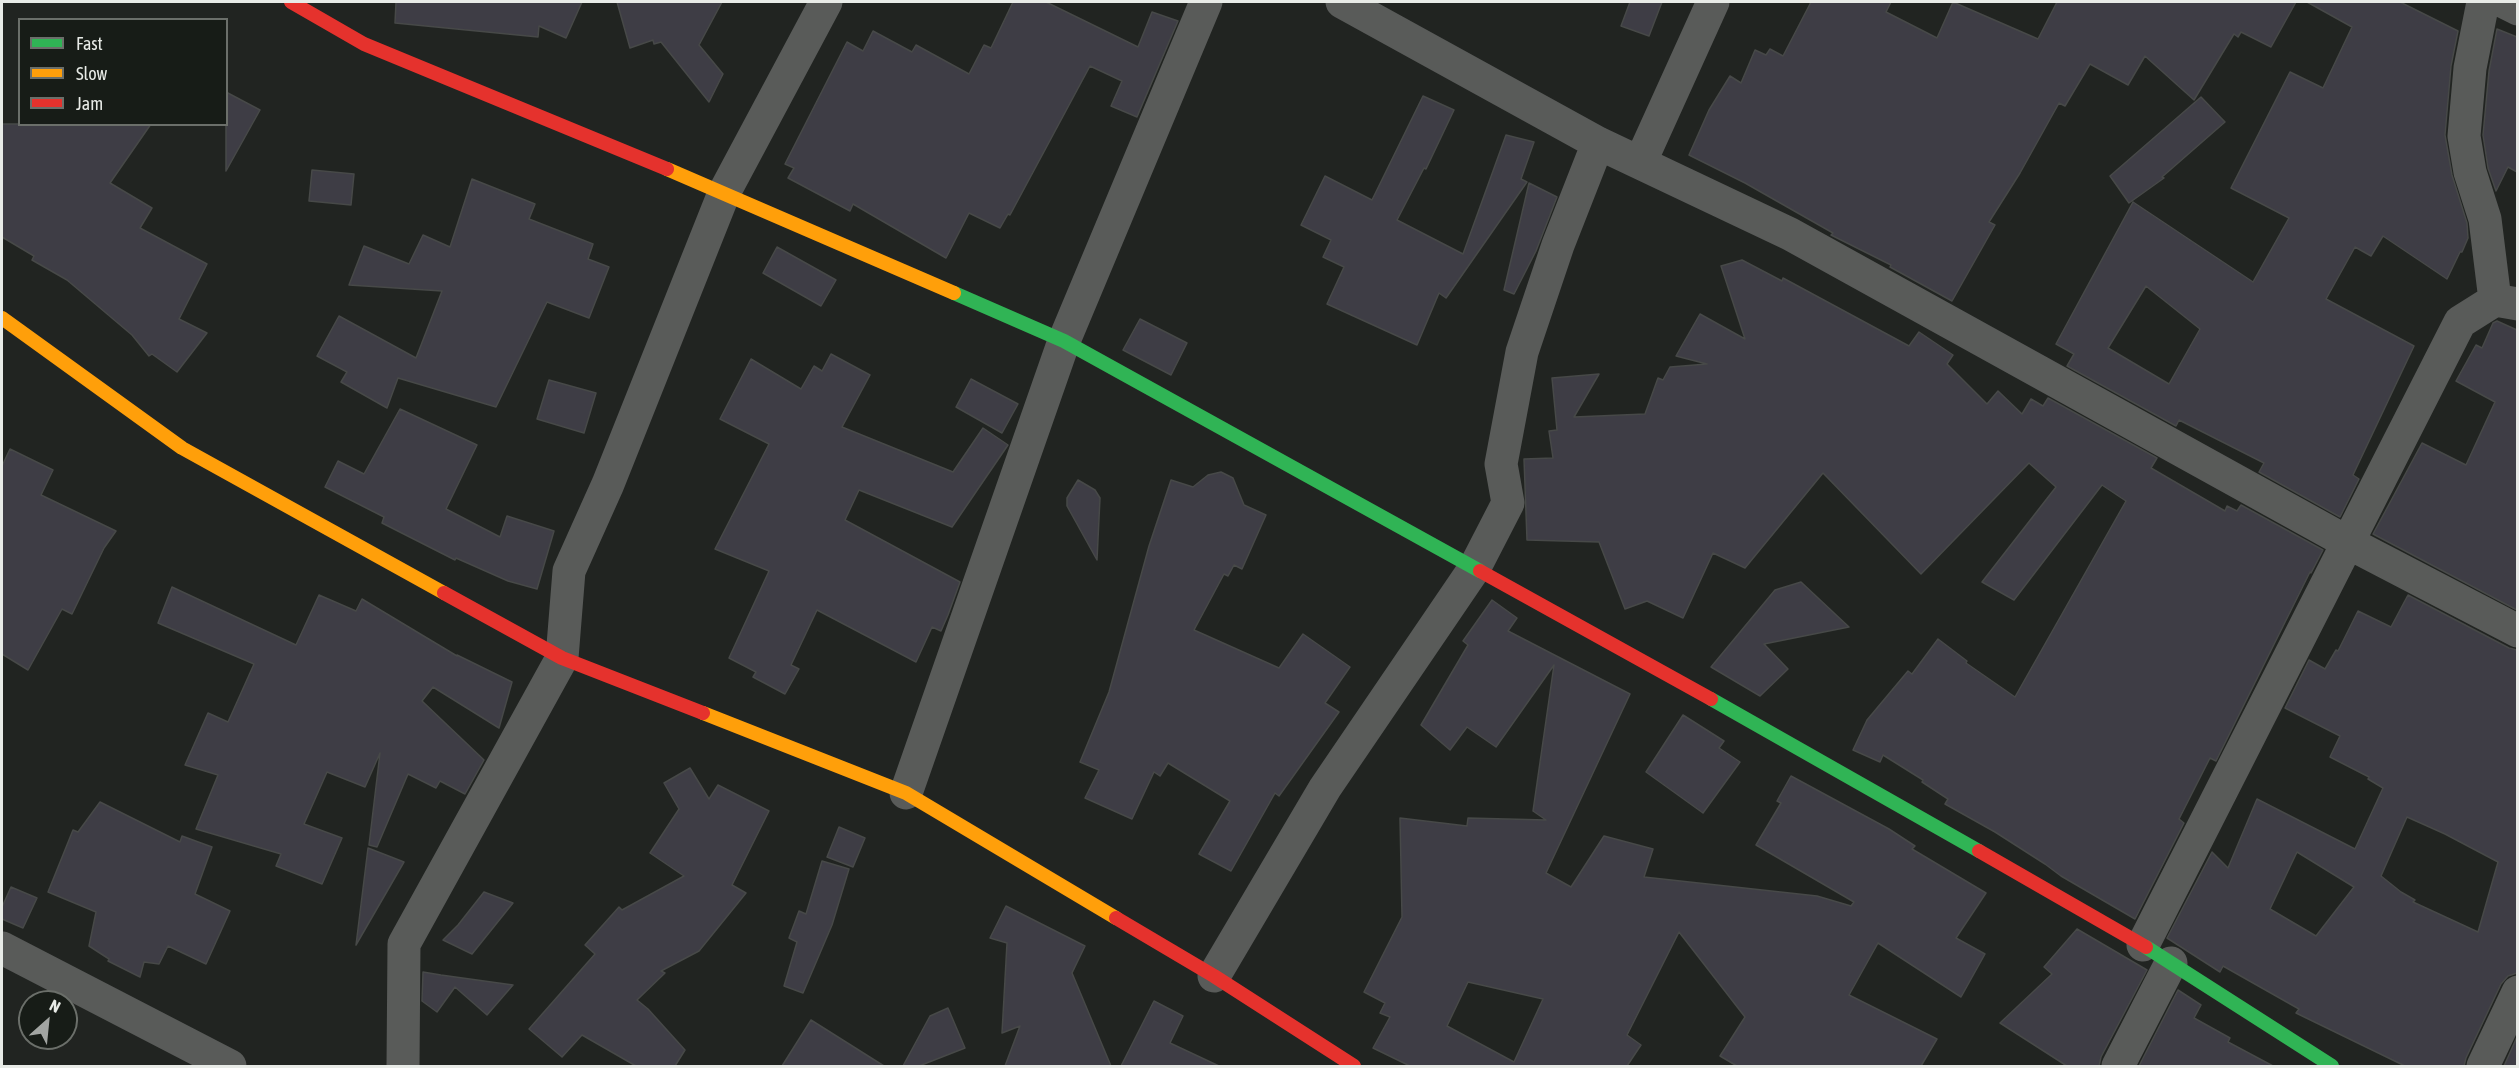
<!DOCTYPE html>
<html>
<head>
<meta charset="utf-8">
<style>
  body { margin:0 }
  #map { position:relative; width:2519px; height:1068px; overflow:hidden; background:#212421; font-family:"Asap Condensed",sans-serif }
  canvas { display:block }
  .frame { position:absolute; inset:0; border:3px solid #e8ebe7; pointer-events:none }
  .legend { position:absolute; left:18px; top:18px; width:210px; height:108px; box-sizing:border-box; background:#171c17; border:2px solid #6b6f6a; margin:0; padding:8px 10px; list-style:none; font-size:18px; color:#e8ebe7 }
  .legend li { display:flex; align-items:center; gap:12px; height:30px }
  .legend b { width:30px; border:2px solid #6b6f6a }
  .north { position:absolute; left:18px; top:990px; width:60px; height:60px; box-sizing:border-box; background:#171c17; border:2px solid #6b6f6a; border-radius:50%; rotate:27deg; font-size:16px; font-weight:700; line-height:24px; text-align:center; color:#e8ebe7 }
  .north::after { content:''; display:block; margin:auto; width:21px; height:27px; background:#a2a5a2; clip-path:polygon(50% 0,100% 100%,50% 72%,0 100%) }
</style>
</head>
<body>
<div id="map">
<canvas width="2519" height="1068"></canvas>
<div class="frame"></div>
<ul class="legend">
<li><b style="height:8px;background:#30b455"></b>Fast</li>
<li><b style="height:8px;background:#ff9f0a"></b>Slow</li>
<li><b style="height:8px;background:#e5322d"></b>Jam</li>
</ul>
<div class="north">N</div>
</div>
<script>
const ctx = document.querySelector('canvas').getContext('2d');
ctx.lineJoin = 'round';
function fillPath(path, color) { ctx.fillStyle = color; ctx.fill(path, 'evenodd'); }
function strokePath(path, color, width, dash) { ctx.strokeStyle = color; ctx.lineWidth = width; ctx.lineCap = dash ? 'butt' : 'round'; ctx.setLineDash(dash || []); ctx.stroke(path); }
const building = new Path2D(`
  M396,2h186l-16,36 -27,-12 -1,11 -143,-14z
  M617,2h105l-23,43 24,29 -14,28 -48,-60 -7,2 -1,-4 -23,8z
  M1013,2h33l92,45 14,-35 26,9 -41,96 -26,-11 11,-25 -32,-15 -80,149 -2,-1 -8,14 -31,-15 -23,45 -93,-54 -3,7 -62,-33 6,-10 -9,-4 62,-122 16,9 10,-20 39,21 4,-7 53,29 15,-29 7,3z
  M1630,2h32l-13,34 -28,-10z
  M1811,2h80l-5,10 51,26 16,-36 85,37 19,-37h239l-25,45 -30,-15 -3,5 -4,-3 -40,66 -49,-44 -17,29 -38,-21 -25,42 -6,-3 -39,70 -31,49 6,3 -43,76 -62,-34 1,-2 -60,-30 2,-2 -88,-50 -56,-28 20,-45 21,-34 11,7 14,-33 11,5 4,-6 13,7z
  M2307,2h93l58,29 -7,35 -6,69 7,40 15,48 1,15 -6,14h-2l-13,27 -64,-43 -12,20 -16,-9 -29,52 88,47 -61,129 6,4 -19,38 -81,-45 5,-9 -85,-43 -3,6 -109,-60 7,-12 -18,-10 77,-142 120,80 36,-64 -58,-30 59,-116 33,16 29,-61zM2146,286l54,43 -31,55 -61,-36z
  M2497,29l20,8v135l-9,-5 -12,24 -8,-23 -5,-33 6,-64z
  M226,92l34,18 -34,61z
  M1423,96l31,14 -28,59 -2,-1 -27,52 66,34 43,-119 28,7 -13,37 6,3 -81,116 -7,-5 -22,52 -90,-41 17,-37 -21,-10 8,-17 -30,-15 24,-49 47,24z
  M2201,97l24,25 -63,55 2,1 -35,25 -19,-27z
  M2,124h149l-41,59 42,25 -12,20 67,36 -28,55 28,14 -30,39 -25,-18 -3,2 -17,-21 -65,-55 -35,-20 2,-4 -32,-19z
  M312,170l42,4 -3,31 -42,-4z
  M472,179l63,25 -6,15 64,25 -5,15 21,8 -20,51 -42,-16 -51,105 -98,-29 -11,30 -46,-26 6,-10 -30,-16 22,-40 77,42 26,-67 -93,-6 15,-39 45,18 14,-29 27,12z
  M1529,183l28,14 -21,54 -22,43 -10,-4z
  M777,247l59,33 -15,26 -58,-33z
  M1742,260l40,21 1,-3 126,68 10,-14 34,23 -6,9 40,40 11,-13 24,23 9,-15 12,7 5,-8 109,60 -6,10 74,43 2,-5 10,5 4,-6 82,45 -12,23 -1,-1 -94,189 -6,-3 -31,61 5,4 -49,96 -74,-43 -16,-12 -50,-32 -50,-28 3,-5 -26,-17 1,-2 -40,-25 -3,7 -27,-12 14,-30 41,-49 4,3 26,-35 29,22 -1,2 49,34 111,-196 -24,-16 -88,115 -32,-18 74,-95 -27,-24 -108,111 -98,-101 -78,95 -32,-15 -30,65 -36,-17 -22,8 -26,-67 -72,-2 -3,-81 29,-1 -4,-27 8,-1 -5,-52 47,-4 -25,43 71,-3 13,-36 5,2 7,-13 37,-3 -31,-8 24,-42 45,25 -24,-73z
  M1140,319l47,24 -16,32 -48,-25z
  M2497,321l20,9v280l-144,-76 49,-91 44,22 29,-63 -39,-21 20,-36 6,3 11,-25z
  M831,354l39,21 -28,52 111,45 30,-44 25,17 -56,82 -93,-37 -14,30 115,62 -12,33 -7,16 -9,-4 -16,35 -99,-52 -26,55 8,4 -14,25 -32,-17 3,-5 -27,-14 40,-87 -54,-22 54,-105 -49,-25 31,-60 50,30 13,-23 8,5z
  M971,379l47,25 -16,29 -46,-26z
  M549,380l47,13 -12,40 -47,-14z
  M400,409l77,36 -31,64 54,28 7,-21 47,15 -17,58 -29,-8 -52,-23 -1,2 -73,-37 2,-6 -59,-30 13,-26 26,13z
  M10,449l43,21 -12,25 75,36 -12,17 -32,66 -10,-5 -34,61 -26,-16v-188z
  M1221,472l12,6 11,27 22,10 -24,54 -8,-4 -6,11 -4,-2 -30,56 85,38 24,-34 47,33 -25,36 14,9 -60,84 -4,-3 -44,78 -32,-17 31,-53 -62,-38 -8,13 -6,-4 -22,47 -47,-21 14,-28 -19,-8 29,-70 40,-146 22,-66 22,7 15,-12z
  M1078,480l17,10 5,8 -3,62 -30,-54v-8z
  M1801,582l48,45 -85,17 24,25 -28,27 -49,-29 64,-77z
  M172,587l124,58 23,-50 37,16 6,-12 95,57v-1l55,27 -13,46 -66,-41 -11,14 62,59 -19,34 -25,-13 -4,7 -28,-14 -31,73 -8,-2 11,-92 -15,34 -38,-15 -23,52 38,14 -20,46 -46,-18 5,-12 -85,-25 22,-54 -33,-10 23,-52 20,9 26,-58 -96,-41z
  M2408,595l101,53 8,2v323l-9,3 -7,8 -35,74 -2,8h-59l-109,-53 3,-4 -76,-43 -3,6 -53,-34 45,-86 16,16 29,-69 98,50 28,-61 -15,-9 1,-2 -39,-20 10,-21 -55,-28 24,-48 16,9 11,-19 2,1 20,-40 33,16zM2407,817l38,17 53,28 -20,70 -65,-30 2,-2 -14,-8 -20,-16zM2297,852l57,35 -38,49 -46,-27z
  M1492,600l25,18 -9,13 122,63 -84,179 25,14 33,-51 49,13 -9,28 173,19 34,10 3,-4 -98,-57 25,-42 -4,-2 14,-25 98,53 26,17 -3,3 74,44 -30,45 29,16 -24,43 -83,-54 -29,52 88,44 -16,27h-184l-17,-10 25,-39 -66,-85 -52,103 14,10 -14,21h-217l-37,-18 17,-31 -10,-4 5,-10 -21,-11 38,-75 -2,-99 67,8 1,-8 78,2 -13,-9 21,-146 -58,82 -29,-20 -17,23 -29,-25 47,-80 -5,-4zM1468,982l75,17 -29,63 -67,-36z
  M1683,715l41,26 -5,7 21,14 -37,51 -57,-41z
  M690,768l19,31 9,-14 51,26 -37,74 14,8 -47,58 -38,20 4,2 -28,27 11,9 37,41 -10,16h-39l-54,-31 -20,22 -33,-28 66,-75 -10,-9 34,-38 3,3 62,-34 -34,-23 29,-44 -15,-26z
  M100,802l80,40 2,-6 30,11 -17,47 35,17 -24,53 -38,-18 -9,18 -15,-2 -4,15 -32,-16 1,-2 -20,-13 7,-34 -48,-20 25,-62 5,2z
  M839,827l26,11 -12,29 -26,-10z
  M368,848l36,14 -48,83z
  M822,861l27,8 -17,56 -29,68 -19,-7 13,-44 -8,-4 10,-27 7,3z
  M11,887l26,11 -14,30 -21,-9v-12z
  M484,892l29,11 -41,51 -29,-14 15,-15z
  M1006,906l79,40 -13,27 39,93h-106l15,-40 -18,7 5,-90 -17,-5z
  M2077,929l70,41 -46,87 -2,9h-32l-67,-43 52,-49 -8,-7z
  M423,972l18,3 72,10 -26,30 -32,-28 -18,25 -15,-11z
  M2178,990l23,15 -7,13 36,20 -2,4 45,24h-134z
  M1154,1001l29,15 -13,27 49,23h-98z
  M948,1008l17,40 -46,18h-16l27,-50z
  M811,1020l73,46h-102z
  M2517,1037v29h-13z`);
fillPath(building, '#3e3d45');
strokePath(building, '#474948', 1.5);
strokePath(new Path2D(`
  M1342,2l256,141 192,91 557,308 171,89
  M2483,2l-13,66 -6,68 6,36 15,47 10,81
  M2504,2l14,7
  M1640,163l73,-161
  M906,793l158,-452 142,-339
  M2143,945l317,-623 35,-22 23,4
  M2,948l228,118
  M1214,976l111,-188 149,-219 34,-66 -7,-39 21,-112 36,-107 40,-102
  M403,1066l1,-122 158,-286 7,-87 39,-87 116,-291 102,-191
  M2118,1066l53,-103
  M2483,1066l35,-74`), '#595b59', 33);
strokePath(new Path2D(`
  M954,293l110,48 416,230
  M1711,699l268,152
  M2146,947l186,119`), '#30b455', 14);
strokePath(new Path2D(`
  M667,169l287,124
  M2,318l180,130 262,145
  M703,713l203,80 210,125`), '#ff9f0a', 14);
strokePath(new Path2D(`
  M291,2l73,42 303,125
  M1480,571l231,128
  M444,593l118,65 141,55
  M1979,851l167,96
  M1116,918l98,58 140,90`), '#e5322d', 14);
</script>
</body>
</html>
